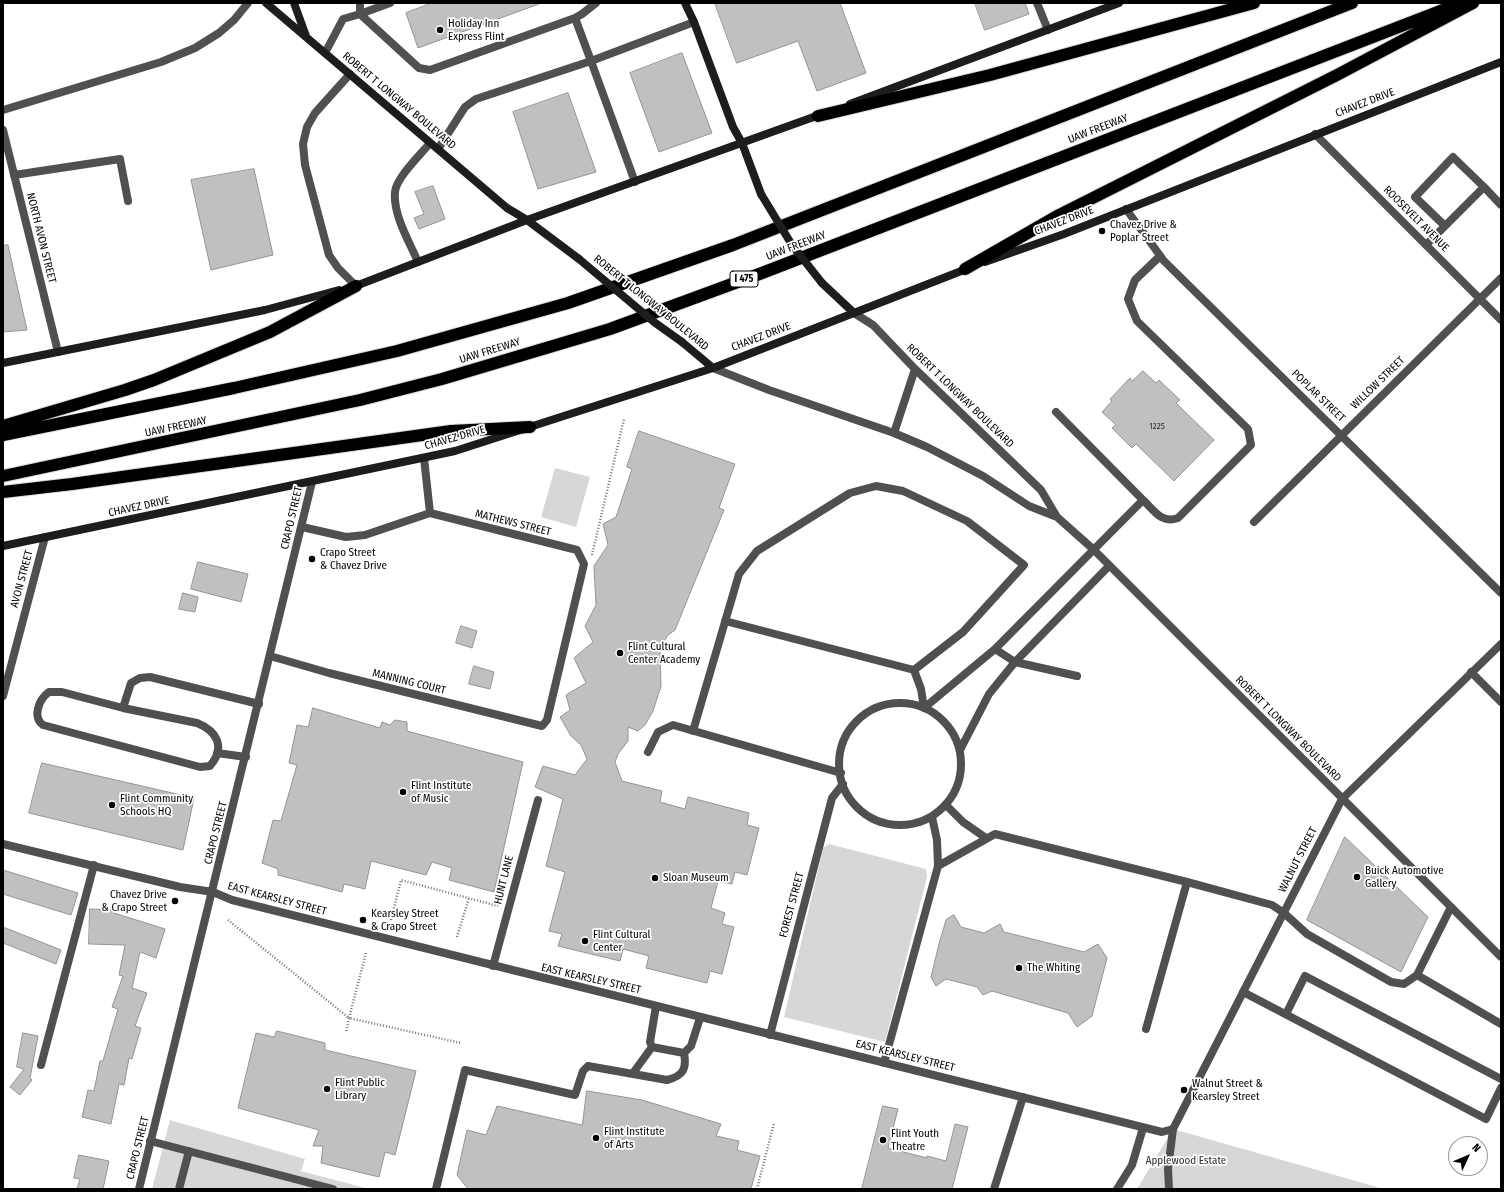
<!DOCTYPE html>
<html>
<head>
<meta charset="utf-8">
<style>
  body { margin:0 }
  #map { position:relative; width:1504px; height:1192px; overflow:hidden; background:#fff; font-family:"Fira Sans Condensed",sans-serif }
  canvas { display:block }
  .frame { position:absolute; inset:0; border:4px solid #000; pointer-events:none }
  .north { position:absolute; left:1448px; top:1136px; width:40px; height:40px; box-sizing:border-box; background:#fff; border:1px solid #999; border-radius:50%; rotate:46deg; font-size:11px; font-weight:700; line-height:16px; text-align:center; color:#000 }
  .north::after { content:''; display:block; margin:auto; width:14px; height:18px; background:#000; clip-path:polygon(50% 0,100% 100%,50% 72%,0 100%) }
</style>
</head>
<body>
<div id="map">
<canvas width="1504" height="1192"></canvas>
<div class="frame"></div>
<div class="north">N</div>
</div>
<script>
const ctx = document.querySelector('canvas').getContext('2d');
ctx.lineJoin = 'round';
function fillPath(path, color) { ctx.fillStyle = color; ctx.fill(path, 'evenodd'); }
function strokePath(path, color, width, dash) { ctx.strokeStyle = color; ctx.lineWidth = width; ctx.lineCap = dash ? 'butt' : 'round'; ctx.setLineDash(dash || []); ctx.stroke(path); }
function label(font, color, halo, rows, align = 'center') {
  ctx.font = font + ' "Fira Sans Condensed",sans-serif'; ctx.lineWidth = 3.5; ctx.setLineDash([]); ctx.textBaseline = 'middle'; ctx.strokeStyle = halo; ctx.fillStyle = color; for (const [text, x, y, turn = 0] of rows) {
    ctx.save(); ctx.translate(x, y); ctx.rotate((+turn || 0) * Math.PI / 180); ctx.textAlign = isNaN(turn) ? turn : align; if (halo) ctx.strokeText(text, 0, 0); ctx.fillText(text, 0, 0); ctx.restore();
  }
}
fillPath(new Path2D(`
  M555,468l35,9 -14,50 -35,-10z
  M829,844l97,25 1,8 -42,165 -101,-25 39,-169z
  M170,1120l135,39 -4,12 68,18h-217z
  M1173,1129l211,60h-247z`), '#d7d7d7');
const building = new Path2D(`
  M432,3h106l1,1 -121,44 -12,-35z
  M715,3h125l26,70 -49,18 -19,-50 -61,22z
  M975,3h50l4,11 -44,16z
  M682,53l30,80 -53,19 -29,-79z
  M568,93l28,79 -58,17 -25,-77z
  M254,169l19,86 -62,15 -20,-90z
  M433,186l12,33 -26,10 -5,-11 10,-4 -9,-22z
  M8,245l19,85 -24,2v-86z
  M1143,371l13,12 3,-3 21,20 -4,3 38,37 -40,41 -38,-37 -4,4 -20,-20 4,-3 -14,-13 10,-11 -2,-2 20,-21 2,3z
  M639,431l96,33 -16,44 5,2 -49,120 -7,5 -8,13 1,38 -8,25 -8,14 -7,6 -10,-4v14l-10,13 -3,8 7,19 40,10 -2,11 25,7 3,-12 61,16 -2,12 12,3 -12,47 -12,-3 -3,12 -14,-3 -7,27 14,5 -3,11 12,3 -12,47 -12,-3 -3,12 -61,-15 3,-12 -26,-7 -3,12 -62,-15 4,-12 -13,-3 16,-59 -19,-6 17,-67 -28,-12 8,-21 32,9 12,-16 -6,-14 -10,-9 -11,-19 10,-7 -4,-15 20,-12 -12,-25 19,-16 -8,-16 11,-21 -2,-39 14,-21 -5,-21 13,-7 16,-48 -5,-2z
  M198,562l50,12 -7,28 -50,-13z
  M183,593l15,4 -3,15 -16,-3z
  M461,626l16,5 -5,17 -16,-5z
  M474,666l20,6 -4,17 -21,-5z
  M313,708l67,20 2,-6 8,3 5,-5 12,2v9l116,31 -29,130 -45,-12 3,-12 -20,-6 -6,13 -55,-14 -6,28 -21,-5 -2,8 -64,-17v-6l-16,-6 11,-43 8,1 16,-56 -8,-2 8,-38 11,2z
  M42,763l152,35 -11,52 -154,-37z
  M1345,837l83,80 -27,55 -94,-52z
  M3,870l75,23 -7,22 -68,-21z
  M90,909l24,1v3l51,16 -9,29 -16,-6 -8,36 15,5 -12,33 6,2 -9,31 -3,-1 -5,27 -5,-1 -8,40 -29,-7 6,-27 6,1 6,-30h3l15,-52 -6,-2 11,-31 -4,-1 6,-30 -36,-1z
  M954,915l7,12 23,6 16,-9 4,8 80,20 14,-8 9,14 -15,58 -15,11 -9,-14 -76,-22 -9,4 -6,-8 -31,-8 -10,7 -5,-9 8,-33 7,-24z
  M3,927l58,23 -5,14 -53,-21z
  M277,1031l48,12v7l91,21 -21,84 -10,-3 -6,25 -58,-14 2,-17h-10l6,-16 -81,-22 18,-75 18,4z
  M23,1033l15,3 -8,42 2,2 -12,15 -10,-8 14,-18 -7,-2z
  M587,1091l55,9 79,24 -5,12 23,5 -2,9 23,6 -9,33h-283l-11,-14 10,-45 19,5 11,-29 85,19z
  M883,1106l15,3 -10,39 39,10v-2l19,5 9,-37 13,3 -16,62h-90z
  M79,1155l30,6 -6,28h-26l3,-10 -6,-1z`);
fillPath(building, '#c0c0c0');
strokePath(building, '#949494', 1);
const motorway = new Path2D(`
  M818,116l172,-41 264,-72
  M965,269l94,-54 278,-140 136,-72
  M3,426l122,-36 29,-10 116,-48 86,-46
  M3,435l231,-47 163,-37 171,-48 165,-58 619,-242
  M3,476l357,-76 82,-21 168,-50 152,-56 699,-270
  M3,492l69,-8 379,-53 79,-4`);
strokePath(motorway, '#dbdbdb', 14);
strokePath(new Path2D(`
  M592,555l32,-136
  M228,920l121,98 -3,14
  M391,920l10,-40 97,26
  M457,937l12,-39
  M366,953l-17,65 112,25
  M757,1189l17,-66`), '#727272', 2.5, [1, 2]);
strokePath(new Path2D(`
  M360,3v11l30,-11
  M596,3l-14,11 -7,4 16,43 103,-39
  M325,53l18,-34 17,-5 59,54 11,2 145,-52
  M350,74l-35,39 -8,14 -4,17 2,21 24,90 9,13 18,18
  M438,149l27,-42 11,-8 115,-38 44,121
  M14,175l106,-16 8,42
  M1445,226l-30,-29 38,-40 31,30
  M1426,245l58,-58 17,18
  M418,262c-9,-21 -25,-47 -23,-70 1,-14 26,-38 35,-49
  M1056,412l87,88
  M995,649l20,13 62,14
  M914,670l7,19 3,19
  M1471,672l30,30
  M49,692h13l61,16 74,15c20,8 29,24 13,43l-10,1 -157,-42c-11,-8 -4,-26 6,-33z
  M839 764a61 61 0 1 1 122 0a61 61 0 1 1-122 0Z
  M123,708l8,-25 9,-5 10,-1 109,27
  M924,708l71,-59 148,-149c11,10 18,24 35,18l73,-73 -3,-16 -111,-108 -9,-22 7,-19 25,-24
  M693,731l46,-157 18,-23 93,-58 26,-7 27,5 64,30 57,44 -61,67 -49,38 -189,-49
  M960,750l29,-56 26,-32 94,-96
  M648,752l10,-20 15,-7 168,48
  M217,753l29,4
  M946,805l17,17 23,16
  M938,866l57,-32 192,48 85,23 12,8 23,21 84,48 13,2 13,-9
  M1451,907l-34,68 84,49
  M1243,992l243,127 15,-31
  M656,1006l-6,36 2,5 32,6 7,-7 9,-28
  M1286,1014l19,-38 196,103
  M1146,1029l41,-147
  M770,1035l62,-237 11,-14
  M884,1063l54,-197 -1,-26 -5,-23
  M41,1065l53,-200
  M633,1073l19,-26
  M150,1141l183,48
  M179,1189l10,-38
  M436,1189l29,-119 110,25 8,-24 5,-5 79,14c16,-4 20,-11 17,-27
  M994,1189l29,-92
  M1117,1189l15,-24 11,-37
  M1169,1189l-1,-20 5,-40`), '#505050', 8);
strokePath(new Path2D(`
  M1037,3l11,27
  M3,110l158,-48 34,-14 24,-15 15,-13 14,-17
  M3,130l55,222
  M1315,134l186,186
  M1126,209l38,52 337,332
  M424,458l6,55
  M1254,522l247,-244
  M270,656l59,17 213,53 5,-6 37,-156 -7,-14 -147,-37 -65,22 -19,2 -44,-10
  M3,696l42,-159
  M1342,799l159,-155
  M493,966l45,-166
  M139,1189l173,-707`), '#505050', 8);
strokePath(new Path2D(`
  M854,313l19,12 42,44 126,121 16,27 36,32 408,408
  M713,368l56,22 125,43 33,14 56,29 46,30 28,11
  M894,433l21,-64
  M3,844l177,43 33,5 19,8 930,232 11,-3 169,-330`), '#505050', 8);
strokePath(new Path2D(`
  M266,3l241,205 20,12 52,39
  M294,3l12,33
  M685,3l9,19 39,105 9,16 19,51
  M850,104l269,-101
  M985,262l79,-28 437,-172
  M822,283l32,30
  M353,287l174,-67 295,-106
  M682,342l31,26
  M3,363l262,-53 74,-20
  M3,546l452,-95 258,-83 256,-100`), '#1d1d1d', 8);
strokePath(motorway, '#000', 12);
strokePath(new Path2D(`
  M761,194l31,51 30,38
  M579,259l75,63 28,20`), '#1d1d1d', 8);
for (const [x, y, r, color] of [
  [440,30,4,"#000"],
  [1102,231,4,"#000"],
  [312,559,4,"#000"],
  [620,653,4,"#000"],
  [403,792,4,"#000"],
  [112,805,4,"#000"],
  [1357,877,4,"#000"],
  [655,878,4,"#000"],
  [175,901,4,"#000"],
  [363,920,4,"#000"],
  [585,941,4,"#000"],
  [1019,968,4,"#000"],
  [327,1089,4,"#000"],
  [1184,1090,4,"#000"],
  [596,1138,4,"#000"],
  [883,1140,4,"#000"]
]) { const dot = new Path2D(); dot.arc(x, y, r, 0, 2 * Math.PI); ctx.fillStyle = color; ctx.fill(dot); strokePath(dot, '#fff', 1.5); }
label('9px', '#303030', null, [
  ["1225",1157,426]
]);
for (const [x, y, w] of [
  [744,279,28]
]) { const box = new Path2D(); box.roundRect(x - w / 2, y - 8, w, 16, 3); ctx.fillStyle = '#fff'; ctx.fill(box); strokePath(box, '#000', 1); }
label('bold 10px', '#000', null, [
  ["I 475",744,279]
]);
label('11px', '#000', '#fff', [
  ["Holiday Inn",448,24],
  ["Express Flint",448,37],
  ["Chavez Drive &",1110,225],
  ["Poplar Street",1110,238],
  ["Crapo Street",320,553],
  ["& Chavez Drive",320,566],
  ["Flint Cultural",628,647],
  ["Center Academy",628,660],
  ["Flint Institute",411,786],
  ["of Music",411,799],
  ["Flint Community",120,799],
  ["Schools HQ",120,812],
  ["Buick Automotive",1365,871],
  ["Gallery",1365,884],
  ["Sloan Museum",663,878],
  ["Chavez Drive",167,895,"right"],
  ["& Crapo Street",167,908,"right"],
  ["Kearsley Street",371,914],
  ["& Crapo Street",371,927],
  ["Flint Cultural",593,935],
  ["Center",593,948],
  ["The Whiting",1027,968],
  ["Flint Public",335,1083],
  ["Library",335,1096],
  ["Walnut Street &",1192,1084],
  ["Kearsley Street",1192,1097],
  ["Flint Institute",604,1132],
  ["of Arts",604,1145],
  ["Flint Youth",891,1134],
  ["Theatre",891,1147]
], 'left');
label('11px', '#000', '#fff', [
  ["ROBERT T LONGWAY BOULEVARD",399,101,40],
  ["CHAVEZ DRIVE",1365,103,-21],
  ["UAW FREEWAY",1098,129,-21],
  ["ROOSEVELT AVENUE",1416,219,45],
  ["CHAVEZ DRIVE",1064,221,-21],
  ["NORTH AVON STREET",41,238,76],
  ["UAW FREEWAY",796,246,-21],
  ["ROBERT T LONGWAY BOULEVARD",651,303,39],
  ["CHAVEZ DRIVE",761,337,-21],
  ["UAW FREEWAY",490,351,-17],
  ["WILLOW STREET",1378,383,-44],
  ["ROBERT T LONGWAY BOULEVARD",960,396,44],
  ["POPLAR STREET",1318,396,44],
  ["UAW FREEWAY",176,427,-12],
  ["CHAVEZ DRIVE",455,438,-16],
  ["CHAVEZ DRIVE",139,507,-12],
  ["CRAPO STREET",292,518,-77],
  ["MATHEWS STREET",513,523,14],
  ["AVON STREET",22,579,-75],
  ["MANNING COURT",409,682,14],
  ["ROBERT T LONGWAY BOULEVARD",1288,729,45],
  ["CRAPO STREET",216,833,-76],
  ["WALNUT STREET",1298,860,-63],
  ["HUNT LANE",504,880,-76],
  ["EAST KEARSLEY STREET",277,899,15],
  ["FOREST STREET",792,905,-75],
  ["EAST KEARSLEY STREET",591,979,13],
  ["EAST KEARSLEY STREET",905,1056,14],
  ["CRAPO STREET",138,1148,-76]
]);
label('11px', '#2e2e2e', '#fff', [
  ["Applewood Estate",1186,1161]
]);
</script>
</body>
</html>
